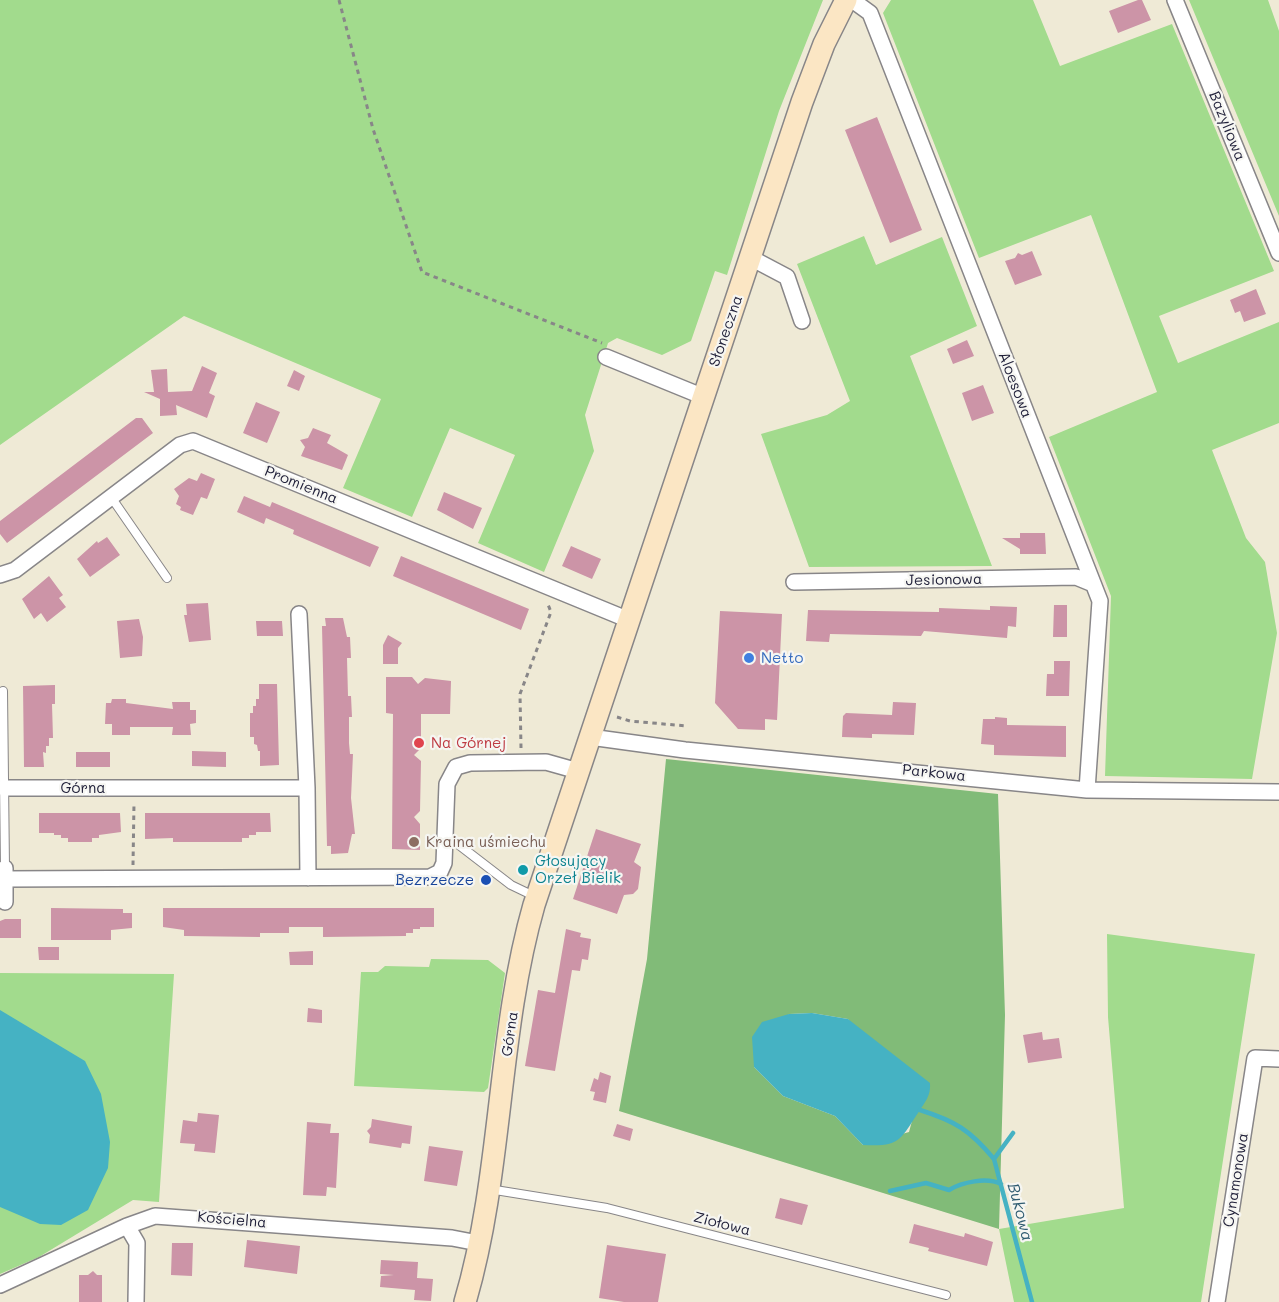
<!DOCTYPE html>
<html>
<head>
<meta charset="utf-8">
<style>
  body { margin:0 }
  canvas { display:block; background:#efead6 }
</style>
</head>
<body>
<canvas width="1279" height="1302"></canvas>
<script>
const ctx = document.querySelector('canvas').getContext('2d');
ctx.lineJoin = 'round';
function fillPath(path, color) { ctx.fillStyle = color; ctx.fill(path, 'evenodd'); }
function strokePath(path, color, width, dash) { ctx.strokeStyle = color; ctx.lineWidth = width; ctx.lineCap = dash ? 'butt' : 'round'; ctx.setLineDash(dash || []); ctx.stroke(path); }
function label(font, color, halo, rows, align = 'center') {
  ctx.font = font + ' Mali,sans-serif'; ctx.lineWidth = 4.5; ctx.setLineDash([]); ctx.textBaseline = 'middle'; ctx.strokeStyle = halo; ctx.fillStyle = color; for (const [text, x, y, turn = 0] of rows) {
    ctx.save(); ctx.translate(x, y); ctx.rotate((+turn || 0) * Math.PI / 180); ctx.textAlign = isNaN(turn) ? turn : align; if (halo) ctx.strokeText(text, 0, 0); ctx.fillText(text, 0, 0); ctx.restore();
  }
}
fillPath(new Path2D(`
  M0,0h823l-44,111 -52,164 -12,-4 -24,70 -29,14 -45,-17 -9,5 -23,72 9,36 -50,121 -66,-29 37,-88 -65,-27 -38,89 -69,-29 38,-89 -197,-83 -184,129z
  M891,0h142l27,66 112,-42 102,247 -115,45 19,47 101,-41v101l-67,27 34,88 19,24 12,71 -25,146 -147,-3 6,-180 -62,-159 108,-45 -66,-177 -112,43 -96,-245z
  M1189,0h79l11,31v185z
  M864,236l12,29 66,-28 35,89 -67,30 82,210 -183,1 -48,-133 66,-19 23,-14 -53,-137z
  M1107,934l148,20 -54,348h-187l-15,-73 125,-21 -16,-191z
  M431,959l57,1 17,13 -17,115 -4,4 -130,-6 7,-114h17l7,-6 44,1z
  M0,973l174,1 -15,228 -26,-2 -94,57 -39,17z`), '#a2db8d');
fillPath(new Path2D(`
  M666,759l332,35 7,221 -6,214 -380,-118 28,-152zM812,1013l36,6 64,102 -3,11 -46,13 -28,-29 -52,-20 -29,-29 35,-53z`), '#81bb78');
fillPath(new Path2D(`
  M0,1010l85,51 16,33 9,48 -2,26 -20,42 -27,15 -21,-1 -40,-17z
  M812,1013l36,6 82,64c1,13 -5,19 -12,30 -18,27 -18,34 -55,32l-28,-29 -52,-20 -29,-29 -2,-30 10,-15 27,-8z`), '#45b2c3');
strokePath(new Path2D(`
  M920,1110c35,11 50,20 74,49
  M1013,1133l-19,26 38,143
  M890,1191l36,-8 23,7c13,-8 38,-13 52,-6`), '#45b2c3', 4.5);
fillPath(new Path2D(`
  M1138,0h4l9,20 -33,13 -9,-22z
  M877,117l45,113 -32,13 -45,-113z
  M1032,251l10,24 -27,10 -10,-24 10,-3 3,-5 4,2z
  M1256,289l10,25 -22,8 -4,-11 -5,2 -5,-13z
  M967,340l7,16 -21,8 -6,-15z
  M202,366l15,7 -8,20 6,3 -8,22 -31,-13 1,10 -17,1v-17l-16,-7h10l-3,-22 16,-1 1,23 24,-1z
  M294,370l11,6 -6,15 -12,-5z
  M983,385l11,28 -22,8 -10,-28z
  M256,402l24,10 -13,31 -24,-10z
  M136,418h6l11,15 -146,110 -7,-9v-13z
  M313,428l18,7 -4,8 21,12 -6,15 -41,-14 4,-9 -5,-7 8,-2z
  M201,473l14,6 -8,20 -6,-2 -8,18 -13,-5 1,-3 -5,-3 3,-8 -5,-7 15,-11 8,3z
  M444,492l38,16 -9,21 -36,-19z
  M244,496l26,11 2,-5 107,45 -9,20 -77,-33 1,-4 -28,-12 -2,6 -27,-12z
  M1020,533h25l1,21h-26v-5l-18,-11h18z
  M107,537l13,18 -30,22 -13,-18 20,-18 1,2z
  M571,546l30,13 -9,20 -30,-13z
  M401,556l128,53 -8,21 -128,-54z
  M49,576l14,19 -4,3 7,9 -19,15 -6,-9 -7,6 -12,-20z
  M208,603l3,37 -22,2 -5,-27h3l-1,-11z
  M1054,605h13v32h-14z
  M990,606l27,1 -1,20 -8,-1 -1,12 -83,-7 -3,5 -91,-2 -1,8 -23,-1 2,-31 131,2v-4l51,2z
  M720,611l62,3 -5,106 -12,-1v11l-27,-1 -23,-26z
  M325,618h18l4,19h3l1,21h-4l1,38h3l1,21h-3v26l1,11h3l-2,44 4,36h-3l-4,19 -17,1v-8h-4l-5,-220h4z
  M139,619l4,18 -1,19 -22,2 -3,-37z
  M256,621h26l1,15h-26z
  M388,635l14,8 -4,5v16h-15v-19z
  M1054,661h16l-1,35h-23l1,-22h7z
  M386,677h26l6,7 7,-6 26,3 -1,33h-29v34l-7,7 7,6 -1,50 -6,6 6,7v26l-28,-1 1,-135 -7,-1z
  M259,684h18l2,81 -19,1v-15h-2l-1,-6 -3,-1v-7h-4v-24h3v-7h3v-7h3z
  M55,685v19h-3l1,34h-4v8h-3v7l-3,-1 1,15h-20l-1,-81z
  M112,699h14v4l47,6 -1,-7h18v8h6v13l-6,1 1,11h-19l1,-8h-43v8h-18v-11h-7l1,-21h5z
  M893,702l23,1 -2,32 -42,-1v4l-30,-1 1,-21 3,-3 46,2z
  M995,717l12,1v7l59,1v31l-72,-2v-10l-13,-1 2,-25h12z
  M192,751l34,1v15l-34,-1z
  M76,752h34v15h-34z
  M39,813h81l1,19 -22,3v3h-7v4h-24v-4h-7v-3h-7v-2h-15z
  M145,813h125l1,19h-15v3h-7v3h-7v4h-69v-4l-28,1z
  M596,829l45,15 -7,18 7,5 -3,22 -5,5 -9,1 -7,19 -44,-15z
  M51,908l72,1v4h9v15l-21,2v10h-60z
  M163,908h271v19h-14v2h-7v4h-7v3l-83,1v-10h-34v6h-29v4l-76,-1v-6l-21,-3z
  M5,919h16v19h-21v-17z
  M566,929l15,4 -1,4 11,2 -3,21 -6,-1 -2,12 -8,-1 -17,101 -30,-5 13,-76 17,3z
  M38,947h21v13h-20z
  M313,951v14h-23l-1,-13z
  M308,1008l14,2v13l-15,-1z
  M1042,1032l1,8 16,-2 3,20 -34,5 -5,-28z
  M600,1072l11,4 -5,27 -13,-3 2,-8 -5,-1 4,-13 4,2z
  M198,1113l21,2 -4,38 -21,-2 1,-7 -15,-1 3,-23 14,2z
  M372,1119l40,7 -2,18 -8,-1 -1,5 -32,-5 1,-8 -3,-4 4,-4z
  M307,1122l24,2 -1,9h9l-3,55 -9,-1 -1,9 -23,-1z
  M617,1124l16,5 -3,12 -17,-5z
  M429,1146l34,5 -6,35 -33,-5z
  M780,1198l28,7 -6,20 -27,-7z
  M914,1224l50,13 1,-4 28,9 -6,24 -59,-15 1,-3 -20,-5z
  M247,1240l53,6 -3,28 -53,-7z
  M172,1243h21l-1,33 -21,-1z
  M607,1245l59,9 -8,48h-34l-25,-4z
  M381,1260l37,2 -1,16 16,1 -2,22 -17,-1 1,-10 -35,-3 1,-11 13,-1 -14,-1z
  M93,1271l4,4h5v27h-23v-27h9z`), '#cc94a7');
const lane = new Path2D(`
  M111,497l56,81
  M3,691l2,177
  M446,835l65,50 25,12
  M489,1189l118,19 339,87`);
const street = new Path2D(`
  M852,0l18,13 230,588 -13,189
  M1175,0l104,253
  M751,258l36,19 15,44
  M606,357l98,40
  M0,575l15,-5 165,-125 13,-4 436,179
  M794,582l282,-5 17,7
  M299,614l8,174
  M590,737l95,13 402,40 192,2
  M4,788h303l1,90
  M5,879l425,-2 10,-5 4,-9 3,-79 9,-17 14,-4 76,-1 32,9
  M5,902v-34
  M127,1226l10,17 -1,59
  M0,1285l127,-59 28,-10 297,22 26,5
  M1217,1302l38,-244 24,1`);
const secondary = new Path2D(`
  M465,1302c38,-129 32,-268 69,-397l268,-803 22,-58 22,-44`);
strokePath(lane, '#888688', 10);
strokePath(street, '#888688', 18);
strokePath(secondary, '#888688', 24);
strokePath(new Path2D(`
  M339,0l34,129 49,143 180,71
  M617,717l13,4 57,5
  M521,748l-1,-54 31,-82 -4,-10
  M133,865l1,-62`), '#888688', 3, [4.5, 4.5]);
strokePath(lane, '#fff', 8);
strokePath(street, '#fff', 15);
strokePath(secondary, '#fbe6c4', 21);
for (const [x, y, r, color] of [
  [749,658,6,"#3f7fe0"],
  [419,743,6,"#e0444e"],
  [414,842,6,"#8d6e63"],
  [523,870,6,"#0f9aa8"],
  [486,880,6,"#1a4fb4"]
]) { const dot = new Path2D(); dot.arc(x, y, r, 0, 2 * Math.PI); ctx.fillStyle = color; ctx.fill(dot); strokePath(dot, '#f6f6f2', 2); }
label('15px', '#22223b', '#f6f6f2', [
  ["Bazyliowa",1227,126,68],
  ["Słoneczna",726,331,-71],
  ["Aloesowa",1015,385,69],
  ["Promienna",301,485,22],
  ["Jesionowa",944,580,-1],
  ["Parkowa",934,773,6],
  ["Górna",83,788],
  ["Górna",510,1034,-82],
  ["Cynamonowa",1236,1180,-81],
  ["Kościelna",232,1220,5],
  ["Ziołowa",722,1224,14]
]);
label('15px', '#366cbe', '#f6f6f2', [
  ["Netto",761,658]
], 'left');
label('15px', '#be3a42', '#f6f6f2', [
  ["Na Górnej",431,743]
], 'left');
label('15px', '#785e54', '#f6f6f2', [
  ["Kraina uśmiechu",426,842]
], 'left');
label('15px', '#0d838f', '#f6f6f2', [
  ["Głosujący",535,861],
  ["Orzeł Bielik",535,878]
], 'left');
label('15px', '#164399', '#f6f6f2', [
  ["Bezrzecze",474,880]
], 'right');
label('italic 16px', '#305c71', '#f6f6f2', [
  ["Bukowa",1020,1212,75]
]);
</script>
</body>
</html>
